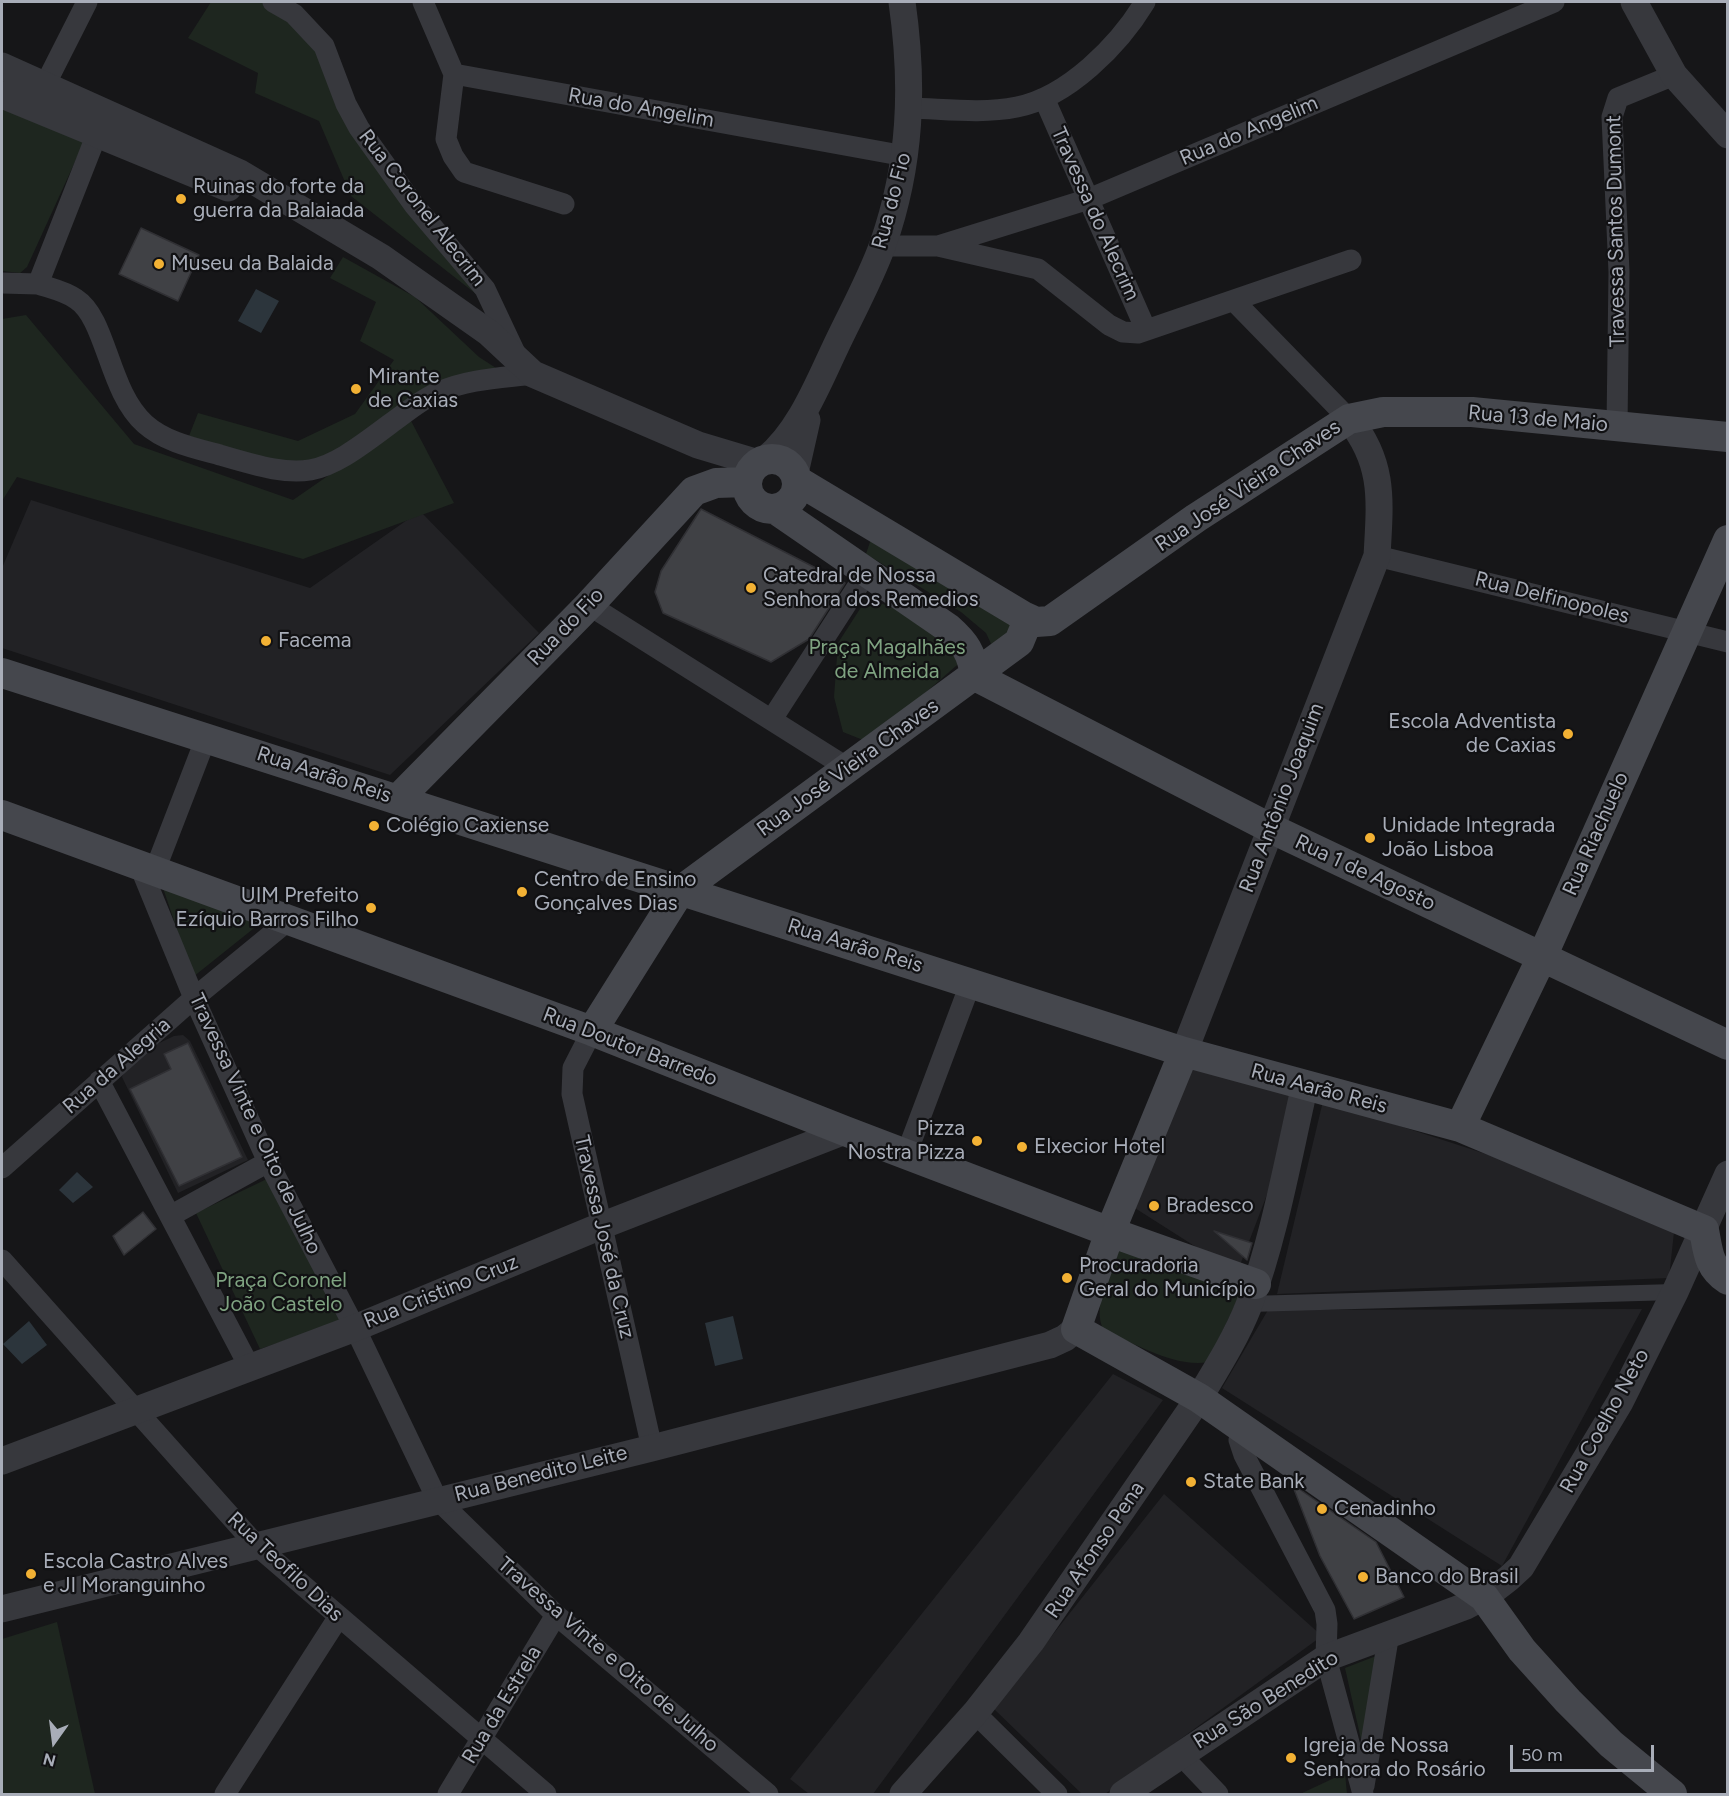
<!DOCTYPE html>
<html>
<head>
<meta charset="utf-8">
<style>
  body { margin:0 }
  #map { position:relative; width:1729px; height:1796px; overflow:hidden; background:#161618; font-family:Figtree,sans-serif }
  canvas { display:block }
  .frame { position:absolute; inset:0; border:3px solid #a8adb8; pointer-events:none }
  .north { position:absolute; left:24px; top:1712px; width:60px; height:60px; -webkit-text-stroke:4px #111113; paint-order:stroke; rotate:194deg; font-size:16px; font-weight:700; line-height:24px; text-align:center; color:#a8adb8 }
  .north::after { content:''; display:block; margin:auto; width:21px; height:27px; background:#a8adb8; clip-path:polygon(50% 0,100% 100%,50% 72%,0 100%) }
  .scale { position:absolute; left:1510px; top:1745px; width:144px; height:27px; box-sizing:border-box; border:3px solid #a8adb8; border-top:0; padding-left:8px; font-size:18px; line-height:21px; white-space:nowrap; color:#a8adb8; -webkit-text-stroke:4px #111113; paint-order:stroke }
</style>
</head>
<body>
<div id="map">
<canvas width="1729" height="1796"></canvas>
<div class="frame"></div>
<div class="north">N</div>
<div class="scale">50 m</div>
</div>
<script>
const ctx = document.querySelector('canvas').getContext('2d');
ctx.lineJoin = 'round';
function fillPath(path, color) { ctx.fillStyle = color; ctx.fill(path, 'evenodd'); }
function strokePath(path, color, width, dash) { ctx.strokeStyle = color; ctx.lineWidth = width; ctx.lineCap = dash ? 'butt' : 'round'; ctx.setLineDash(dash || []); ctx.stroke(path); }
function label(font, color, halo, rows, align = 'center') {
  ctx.font = font + ' Figtree,sans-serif'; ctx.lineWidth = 4.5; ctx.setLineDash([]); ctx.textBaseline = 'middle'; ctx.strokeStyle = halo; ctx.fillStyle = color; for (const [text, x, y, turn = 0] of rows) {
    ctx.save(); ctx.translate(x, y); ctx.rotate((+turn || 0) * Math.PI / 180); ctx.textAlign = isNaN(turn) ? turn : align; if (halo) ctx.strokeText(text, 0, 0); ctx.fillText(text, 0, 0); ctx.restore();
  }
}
fillPath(new Path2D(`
  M31,500l279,88 110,-77 119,122 -149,142 -388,-127v-80z
  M183,1035l7,6 58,119 -70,33 -56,-116 3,-7 28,-24 21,-10z
  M1184,1044l126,38 -73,191 -110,-70z
  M1323,1101l246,80 105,51 -5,46 -392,16z
  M1642,1309l-140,257 -280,-178 46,-78z
  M1113,1374l50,26 -290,394h-64l-19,-15z
  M1164,1494l158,142 -217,158h-23l-88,-85z`), '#222225');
fillPath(new Path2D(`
  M211,2h58l51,44 25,70 140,185 -134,-105 -32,-75 -64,-28 3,-20 -70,-35z
  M2,93l82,49 -57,125 -7,6 -18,-2z
  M343,257l72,40 64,60 17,11 -171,93h-60l-76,-25 9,-23 100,28 57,-27 39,-54 -34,-19 16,-39 -46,-24z
  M26,315l108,129 159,56 117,-81 44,84 -151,56 -286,-82 -15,24v-182z
  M873,533l149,89 -27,30 -9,-19 -25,-21 -95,-58z
  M867,598l50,19 47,42 -56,49 -45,32 -20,-8 -9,-35 4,-54z
  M162,885l106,32 -75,60z
  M271,1177l73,143 -84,29 -64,-136z
  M1123,1241l119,49 -34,72c-33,6 -73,-19 -104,-31 -14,-26 10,-64 19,-90z
  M57,1622l38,172h-93v-155z
  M1389,1651l-25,102 -19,-85z
  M1345,1773l2,21h-47z`), '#1e261f');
fillPath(new Path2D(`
  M256,289l23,12 -18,32 -23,-12z
  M77,1172l16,15 -20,16 -14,-13z
  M733,1316l10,43 -28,7 -10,-43z
  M29,1321l18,24 -25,19 -19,-20z`), '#2c353c');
const building = new Path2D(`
  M141,228l58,27 -21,46 -59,-27z
  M701,509l144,74 -36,56 -38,23 -108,-49 -8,-21 6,-21z
  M188,1043l54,114 -63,29 -49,-97 41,-20 -7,-15z
  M143,1212l13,17 -32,26 -11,-19z
  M1214,1231l38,12 -5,17z
  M1292,1484l84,58 28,55 -50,22 -34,-63z`);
fillPath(building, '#404145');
strokePath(building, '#303034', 1.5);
strokePath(new Path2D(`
  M1249,1304l426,-12`), '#37383d', 16);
strokePath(new Path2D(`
  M273,2l21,12 30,32 22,58 13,24 55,77 71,84 32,68
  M423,2l31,72 451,82
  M454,74l-8,65 7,17 11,16 100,32
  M45,85l42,-83
  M1044,98l102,232
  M911,108c35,1 71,6 106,-1 51,-10 102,-62 128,-105
  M102,121l-64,163c12,4 27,7 38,15 31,20 32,92 69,125 20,18 49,24 75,31 88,26 97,24 170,-31 16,-11 31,-25 49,-32 29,-13 63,-14 94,-18
  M882,246h56l100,23 71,56 14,7 15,1 213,-73
  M938,246l151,-47 465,-197
  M2,283l36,1
  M1234,301l115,118
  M1617,426l2,-154 -7,-155 6,-19 56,-23
  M1377,556l351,86
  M589,605l257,162
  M772,719l95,-147
  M139,864l55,134 74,164 87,166 82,171 119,116 212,179
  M155,870l51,-132
  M592,1031l-19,37 -1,26 80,354
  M99,1081l150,285
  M906,1155l65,-173
  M2,1168l192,-170 95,-78
  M172,1215l96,-53
  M2,1260l254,285 290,249
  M1243,1428l-4,12 5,15 81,155 2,14 -1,34 37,136
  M975,1713l82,81
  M1180,1754l38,40
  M1364,1786l25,-153
  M225,1794l113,-176
  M448,1794l108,-179`), '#37383d', 21);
strokePath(new Path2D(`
  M1634,2l40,73 54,60
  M2,66l238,107 141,84 108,76 44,41 165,71 60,18
  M2,95l226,93
  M766,459c33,-27 51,-73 69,-111 16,-34 35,-68 48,-104 28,-80 31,-158 19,-242
  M795,473l12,-53
  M1184,1052l193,-496c3,-55 8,-92 -28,-137
  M2,1461l353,-133 246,-102 244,-95
  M2,1609l650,-161 398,-103 15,-7 11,-9
  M903,1794l72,-81 56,-71 168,-244c18,-30 37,-60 50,-93 26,-70 39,-147 56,-220
  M1123,1794l203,-136 140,-52c21,-10 39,-23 55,-39l99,-165 55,-110 53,-118`), '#37383d', 27);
strokePath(new Path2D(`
  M747 484a25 25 0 1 1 50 0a25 25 0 1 1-50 0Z
  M798,481l227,136 11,5 14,-1 146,-103 153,-99 34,-7h89l256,25
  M775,509l173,119c17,15 24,25 27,48l295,152 458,217
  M2,673l1182,379 276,75 244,103c4,21 4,37 24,50
  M398,799l191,-194 105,-114 22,-8 31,-1
  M2,815l590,216 253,100 265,101 146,52
  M592,1031l88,-140 339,-249 7,-17 -1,-8
  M1184,1052l-74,180 -34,97 123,69 285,199 38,53 46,51 43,43 61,50
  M1460,1127l82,-170 186,-417`), '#45474d', 30);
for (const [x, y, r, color] of [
  [181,199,6,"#f2b134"],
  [159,264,6,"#f2b134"],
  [356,389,6,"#f2b134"],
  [751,588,6,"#f2b134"],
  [266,641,6,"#f2b134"],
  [1568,734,6,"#f2b134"],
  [374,826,6,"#f2b134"],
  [1370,838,6,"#f2b134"],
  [522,892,6,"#f2b134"],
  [371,908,6,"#f2b134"],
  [977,1141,6,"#f2b134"],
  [1022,1147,6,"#f2b134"],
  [1154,1206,6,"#f2b134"],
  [1067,1278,6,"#f2b134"],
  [1191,1482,6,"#f2b134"],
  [1322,1509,6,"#f2b134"],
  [31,1574,6,"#f2b134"],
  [1363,1577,6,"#f2b134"],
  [1291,1758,6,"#f2b134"]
]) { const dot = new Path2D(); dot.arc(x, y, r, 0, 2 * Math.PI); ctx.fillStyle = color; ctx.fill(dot); strokePath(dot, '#111113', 2); }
label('21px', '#a8adb8', '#111113', [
  ["Rua do Angelim",641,108,10],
  ["Rua do Angelim",1249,131,-23],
  ["Rua do Fio",892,201,-75],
  ["Rua Coronel Alecrim",422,208,52],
  ["Travessa do Alecrim",1095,214,66],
  ["Travessa Santos Dumont",1616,231,-91],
  ["Rua 13 de Maio",1538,419,5],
  ["Rua José Vieira Chaves",1248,486,-34],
  ["Rua Delfinopoles",1552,598,14],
  ["Rua do Fio",566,627,-46],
  ["Rua José Vieira Chaves",848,768,-36],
  ["Rua Aarão Reis",324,775,18],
  ["Rua Antônio Joaquim",1282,798,-69],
  ["Rua Riachuelo",1596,834,-66],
  ["Rua 1 de Agosto",1365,873,25],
  ["Rua Aarão Reis",855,946,17],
  ["Rua Doutor Barredo",630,1047,21],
  ["Rua da Alegria",117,1066,-41],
  ["Rua Aarão Reis",1319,1089,15],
  ["Travessa Vinte e Oito de Julho",255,1124,65],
  ["Travessa José da Cruz",604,1237,77],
  ["Rua Cristino Cruz",441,1292,-22],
  ["Rua Coelho Neto",1605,1421,-61],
  ["Rua Benedito Leite",541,1474,-14],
  ["Rua Afonso Pena",1095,1550,-56],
  ["Rua Teofilo Dias",285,1567,43],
  ["Travessa Vinte e Oito de Julho",608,1655,41],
  ["Rua São Benedito",1266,1700,-32],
  ["Rua da Estrela",502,1705,-59]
]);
label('21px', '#a8adb8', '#111113', [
  ["Ruinas do forte da",193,187],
  ["guerra da Balaiada",193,211],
  ["Museu da Balaida",171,264],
  ["Mirante",368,377],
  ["de Caxias",368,401],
  ["Catedral de Nossa",763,576],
  ["Senhora dos Remedios",763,600],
  ["Facema",278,641],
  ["Escola Adventista",1556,722,"right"],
  ["de Caxias",1556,746,"right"],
  ["Colégio Caxiense",386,826],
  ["Unidade Integrada",1382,826],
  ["João Lisboa",1382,850],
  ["Centro de Ensino",534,880],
  ["Gonçalves Dias",534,904],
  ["UIM Prefeito",359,896,"right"],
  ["Ezíquio Barros Filho",359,920,"right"],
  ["Pizza",965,1129,"right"],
  ["Nostra Pizza",965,1153,"right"],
  ["Elxecior Hotel",1034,1147],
  ["Bradesco",1166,1206],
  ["Procuradoria",1079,1266],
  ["Geral do Município",1079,1290],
  ["State Bank",1203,1482],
  ["Cenadinho",1334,1509],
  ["Escola Castro Alves",43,1562],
  ["e JI Moranguinho",43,1586],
  ["Banco do Brasil",1375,1577],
  ["Igreja de Nossa",1303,1746],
  ["Senhora do Rosário",1303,1770]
], 'left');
label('21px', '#7fa381', '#111113', [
  ["Praça Magalhães",887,648],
  ["de Almeida",887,672],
  ["Praça Coronel",281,1281],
  ["João Castelo",281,1305]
]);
</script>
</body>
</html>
